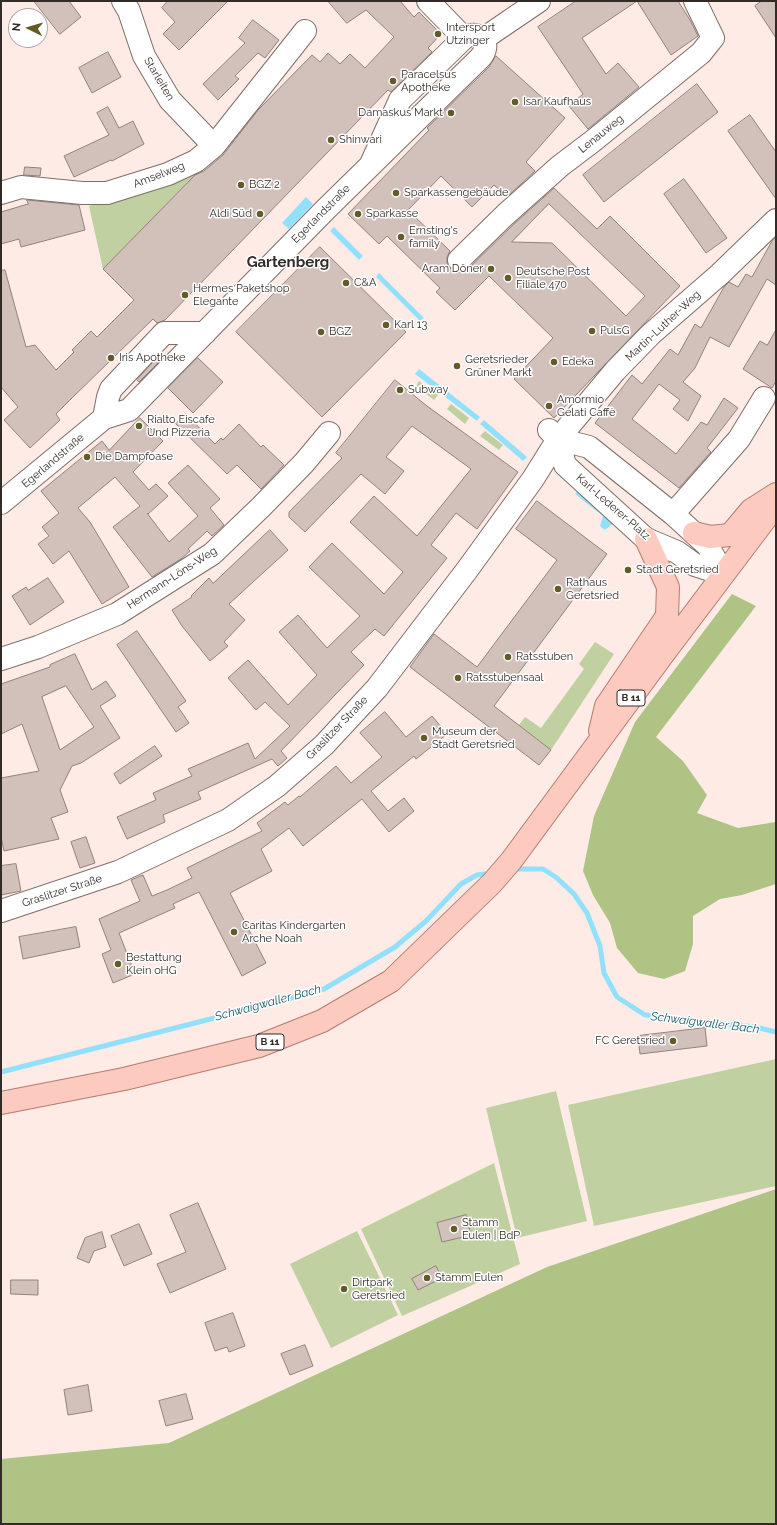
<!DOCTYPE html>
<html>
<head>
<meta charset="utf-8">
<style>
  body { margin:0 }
  #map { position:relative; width:777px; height:1525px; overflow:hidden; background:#feebe5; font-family:Raleway,sans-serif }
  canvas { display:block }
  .frame { position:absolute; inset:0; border:2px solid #322b28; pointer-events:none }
  .north { position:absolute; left:8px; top:8px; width:40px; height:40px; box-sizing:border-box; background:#fff; border:1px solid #adaaa9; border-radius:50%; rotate:275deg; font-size:11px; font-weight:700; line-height:16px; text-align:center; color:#322b28 }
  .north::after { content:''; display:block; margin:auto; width:14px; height:18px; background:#625b28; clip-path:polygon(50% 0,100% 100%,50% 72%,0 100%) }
</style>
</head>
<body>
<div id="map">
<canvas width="777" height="1525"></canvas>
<div class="frame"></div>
<div class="north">N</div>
</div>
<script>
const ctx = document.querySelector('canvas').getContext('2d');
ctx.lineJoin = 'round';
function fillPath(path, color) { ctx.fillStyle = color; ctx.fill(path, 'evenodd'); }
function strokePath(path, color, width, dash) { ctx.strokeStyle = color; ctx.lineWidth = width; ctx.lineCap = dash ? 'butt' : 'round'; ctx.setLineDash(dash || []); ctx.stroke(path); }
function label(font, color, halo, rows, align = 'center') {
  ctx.font = font + ' Raleway,sans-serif'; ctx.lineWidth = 3; ctx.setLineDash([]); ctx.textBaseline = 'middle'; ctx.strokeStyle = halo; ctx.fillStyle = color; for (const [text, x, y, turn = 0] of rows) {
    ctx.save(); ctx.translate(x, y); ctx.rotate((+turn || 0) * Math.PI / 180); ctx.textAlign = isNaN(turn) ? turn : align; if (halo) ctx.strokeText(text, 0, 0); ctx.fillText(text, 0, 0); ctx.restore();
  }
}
fillPath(new Path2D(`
  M203,167l-100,102 -14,-63z
  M419,381l19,14 -4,5 -18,-14z
  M451,404l18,14 -4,6 -18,-15z
  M485,431l18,14 -4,5 -19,-14z
  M595,642l19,12 -63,96 -32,-25 6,-8 16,11 43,-59 -5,-5z
  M776,1059v127l-182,40 -26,-121z
  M556,1091l31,130 -70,17 -31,-130z
  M494,1163l26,101 -118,52 -41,-87z
  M357,1231l41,84 -67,33 -41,-84z`), '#c0d0a1');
fillPath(new Path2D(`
  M732,594l24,12 -100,131 27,24 24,34 -10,18 41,15 38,-6v62l-34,11 -22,4 -27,17v28l-8,27 -21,8 -26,-6 -21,-25 -7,-25 -17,-28 -10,-24 11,-55 41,-94z
  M776,1189v335h-775v-65l168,-16 378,-176z`), '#afc385');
fillPath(new Path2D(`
  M306,197l7,7 -24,25 -7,-6z
  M334,227l29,29 -4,4 -29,-29z
  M379,273l45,45 -4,3 -44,-44z
  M419,369l61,48 -3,4 -62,-47z
  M484,420l43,37 -4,4 -43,-37z
  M578,490l37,32 -10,8 -5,-4 3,-10 -28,-22z`), '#91e0fc');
strokePath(new Path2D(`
  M513,869h30l14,9 17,16 13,19 13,33 4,27 13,24 28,18 110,12 21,5
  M1,1072l265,-67 58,-16 71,-42 31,-26 35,-37 16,-9 15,-2`), '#91e0fc', 5);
const building = new Path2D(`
  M34,1h35l12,16 -21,17z
  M168,1h60l-49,49 -16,-16 12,-12 -13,-14z
  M328,1h72l14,16 5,-5 22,22 -13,14 4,4 -41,40 -3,-2 -223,230 -8,3 -4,-4 -81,79 -16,16 4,6 -30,28 -26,-28 14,-13 -17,-20v-117h4l21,77 9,-2 21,25 18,-18 -2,-2 19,-19 6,6 37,-37 -31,-31 92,-94 9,-4 19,-16 35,-45 54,-55 8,7 8,-9 12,11 10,-10 15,14 29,-31 -28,-27 -19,13z
  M576,1h102l12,19 8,16 -27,19 -34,-54 -55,37 24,36 12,-11 21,24 -51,42 -19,-23 14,-12 -45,-67z
  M762,1h14v37l-21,-32z
  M253,20l26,20 -14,18 -7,-5 -23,23 4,3 -21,21 -15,-16 42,-41 -6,-5z
  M108,52l13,25 -29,16 -13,-25z
  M496,56l69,62 -39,44 9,9 -28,26 -13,-12 -22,22 -31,-31 -33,34 42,41 -3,6v6l3,5 6,4h6l6,-3 46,-45 40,-36 43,41 13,-13 70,70 -126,132 -40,-39 39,-41 -64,-62 -34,34 -19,-18 4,-4 -53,-52 -8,8 -31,-30 81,-84 -2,-2 62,-61zM549,204l96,92 -19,20 -74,-73 -40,-1z
  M697,84l21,28 -114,90 -21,-27z
  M108,107l11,21 14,-7 11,23 -32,17 -1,-1 -37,17 -10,-21 45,-21 -12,-22z
  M750,115l26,37v47l-48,-68z
  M25,167l16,1 -1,8 -16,-1z
  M684,179l43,59 -21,15 -42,-59z
  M27,200l52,5 6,25 -64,17 -2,-8 -18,5v-32l27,-8z
  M776,237v48l-9,-6 -38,68 -19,-10 -15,31 -12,14 18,14 -13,25 -15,-12 7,-9 -21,-16 -27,35 44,35 25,-32 6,3 17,-27 14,10 -31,40 4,4 -32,36 -84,-65 37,-48 10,9 28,-35 8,6 17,-31 6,4 23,-41 5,-5 9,5 8,-13 6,3 20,-36z
  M320,247l86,85 -84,85 -86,-85z
  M776,330v51l-4,7 -29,-19 17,-28 7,4z
  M161,354l3,3 -25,25 -2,-2z
  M198,358l25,24 -30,31 -25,-25z
  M395,380l32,26 91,66 -41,57 -21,-16 -25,32 16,13 -63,78 -9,-7 -24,23 13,13 -83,86 6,7 -9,8 -6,-7 -74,33 3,7 -38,16 2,7 -38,17 -10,-22 39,-17 -3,-7 39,-17 -4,-7 60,-26 7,16 35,-33 -25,-24 -9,8 -28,-32 20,-18 40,45 29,-30 -38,-43 19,-17 29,33 33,-32 -51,-49 23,-24 52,51 19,-22 -53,-50 24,-26 43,40 54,-67 -59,-43 -26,31 18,14 -19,23 -24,-20 -56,58 -16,-15v-5l53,-54 -6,-5z
  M186,414l29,30 6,-6 2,2 16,-16 22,23 2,-2 21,20 -23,24 -24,-24 -10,9 -51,-50z
  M140,418l23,23 -30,31 16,18 7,-6 12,12 -20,18 -1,-1 22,29 29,-26 -30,-33 20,-18 32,34 -10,9 14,17 -12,11 -5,-5 -19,18 2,2 -9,8 -29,18 -39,-50 27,-21 -25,-29 -37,31 12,14 39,65 -27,17 -33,-53 -16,13 -15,-20 11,-8 -7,-9 17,-14 -18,-22 61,-50 7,9z
  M537,501l70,53 -113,152 57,44 -12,15 -129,-98 24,-33 43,33 80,-107 -41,-31z
  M270,530l18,20 -59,54 16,16 -21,22 4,4 -18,15 -28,-35 -10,-16 20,-13 -1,-1 18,-18 4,5z
  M48,578l16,24 -34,23 -18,-29 14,-9 2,3z
  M137,631l49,70 -8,6 11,16 -13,9 -59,-87z
  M75,654l17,36 14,-9 10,15 -16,10 20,32 -39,25 -9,3 -12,24 8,22 -17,6 8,21 -55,12 -3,-14v-59l38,-7 -17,-47 -21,10v-50l49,-17v-2zM66,686l28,41 -34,23 -18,-53z
  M385,712l21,25 26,-21 15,18 -31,25 -2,-3 -43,35 17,20 16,-13 10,13 -25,21 -27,-33 -59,47 -14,-18 -28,21 11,22 -42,22 36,70 -24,13 -43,-84 -26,12 2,4 -56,25 16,41 -22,9 -11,-29 9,-4 -12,-31 41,-18 -9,-21 12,-5 9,21 15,-6 25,-12 -5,-10 75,-37 -5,-8 28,-21 3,3 11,-9 1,1 36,-31 15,17 31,-26 -22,-24z
  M155,746l7,10 -42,28 -6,-10z
  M86,837l9,26 -15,5 -9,-26z
  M16,864l5,27 -20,4v-29z
  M76,927l4,20 -57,12 -4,-22z
  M705,1028l2,18 -67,8 -2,-18z
  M198,1203l28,66 -56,24 -13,-29 29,-12 -16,-37z
  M466,1215l5,20 -29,7 -5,-19z
  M139,1224l13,30 -28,12 -13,-30z
  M102,1232l4,15 -12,4 -5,12 -12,-5 8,-20z
  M436,1266l6,12 -24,12 -6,-11z
  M11,1280h27v15l-27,-1z
  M233,1313l12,33 -16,6 -2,-5 -12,4 -10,-28z
  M305,1345l8,21 -23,9 -9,-21z
  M88,1385l4,26 -24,4 -4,-25z
  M186,1394l7,25 -27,7 -7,-25z`);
fillPath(building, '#d2c1ba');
strokePath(building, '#91827b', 1);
const minor = new Path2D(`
  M123,1l6,10 15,45 26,44 44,46
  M428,1l36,37
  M483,39l56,-38
  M1,193l20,-6 61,6h25l61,-19 28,-13 18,-15 91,-115
  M459,260l46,-45 55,-49 33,-25 108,-88 12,-15 -18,-37
  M104,418l4,-21 3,-8 53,-56h41
  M549,430l9,9 31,8 84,67 35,32 15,28
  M558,439l7,26 81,74 31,13 18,13 28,9
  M1,503l103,-85 25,-8 196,-200 155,-152c13,-14 0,-30 -16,-20l-64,62 -29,64
  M673,514l66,-75 25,-41
  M1,659l37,-12 79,-33 95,-60 49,-47 43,-44 25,-30
  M1,911l117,-39 110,-52 49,-34 47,-41 53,-57 90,-118 66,-91 25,-40 57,-68 36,-37 69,-60 56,-54`);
const major = new Path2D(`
  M694,533l16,4 20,-2 21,-25 25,-16
  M600,731l6,-25 61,-90 1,-29 -22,-48
  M1,1103l123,-24 135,-33 63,-25 69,-40 101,-98 19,-22 154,-209 111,-147`);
strokePath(minor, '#7e6e68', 24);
strokePath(major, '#b47b6e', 24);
strokePath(minor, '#fff', 22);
strokePath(major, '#fccabe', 22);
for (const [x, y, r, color] of [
  [438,34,4,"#625b28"],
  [393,81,4,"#625b28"],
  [515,102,4,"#625b28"],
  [451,113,4,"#625b28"],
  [331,140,4,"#625b28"],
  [241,185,4,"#625b28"],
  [396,193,4,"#625b28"],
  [260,214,4,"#625b28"],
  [358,214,4,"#625b28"],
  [401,237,4,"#625b28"],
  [491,269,4,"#625b28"],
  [508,278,4,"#625b28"],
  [346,283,4,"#625b28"],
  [185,295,4,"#625b28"],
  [386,325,4,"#625b28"],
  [592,331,4,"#625b28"],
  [321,332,4,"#625b28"],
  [111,358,4,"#625b28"],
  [554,362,4,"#625b28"],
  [457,366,4,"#625b28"],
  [400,390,4,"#625b28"],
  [549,406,4,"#625b28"],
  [139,426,4,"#625b28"],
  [87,457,4,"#625b28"],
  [628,570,4,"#625b28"],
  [558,589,4,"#625b28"],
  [508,657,4,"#625b28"],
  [458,678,4,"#625b28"],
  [424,738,4,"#625b28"],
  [234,932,4,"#625b28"],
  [118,964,4,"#625b28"],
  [673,1041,4,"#625b28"],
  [454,1229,4,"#625b28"],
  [427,1278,4,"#625b28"],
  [344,1289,4,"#625b28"]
]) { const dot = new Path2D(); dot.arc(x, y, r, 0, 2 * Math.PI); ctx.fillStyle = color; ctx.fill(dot); strokePath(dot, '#fff', 1.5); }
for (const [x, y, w] of [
  [631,698,28],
  [270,1042,28]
]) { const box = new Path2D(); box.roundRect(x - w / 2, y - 8, w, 16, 3); ctx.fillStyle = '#fff'; ctx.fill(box); strokePath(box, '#322b28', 1); }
label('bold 10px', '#322b28', null, [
  ["B 11",631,698],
  ["B 11",270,1042]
]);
label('11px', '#322b28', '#fff', [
  ["Intersport",446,28],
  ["Utzinger",446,41],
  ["Paracelsus",401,75],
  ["Apotheke",401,88],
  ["Isar Kaufhaus",523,102],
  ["Damaskus Markt",443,113,"right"],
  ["Shinwari",339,140],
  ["BGZ 2",249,185],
  ["Sparkassengebäude",404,193],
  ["Aldi Süd",252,214,"right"],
  ["Sparkasse",366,214],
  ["Ernsting's",409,231],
  ["family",409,244],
  ["Aram Döner",483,269,"right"],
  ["Deutsche Post",516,272],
  ["Filiale 470",516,285],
  ["C&A",354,283],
  ["Hermes Paketshop",193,289],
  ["Elegante",193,302],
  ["Karl 13",394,325],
  ["PulsG",600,331],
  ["BGZ",329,332],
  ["Iris Apotheke",119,358],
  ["Geretsrieder",465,360],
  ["Grüner Markt",465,373],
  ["Edeka",562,362],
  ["Subway",408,390],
  ["Amormio",557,400],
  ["Gelati Caffè",557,413],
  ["Rialto Eiscafe",147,420],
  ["Und Pizzeria",147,433],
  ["Die Dampfoase",95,457],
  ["Stadt Geretsried",636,570],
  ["Rathaus",566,583],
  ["Geretsried",566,596],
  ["Ratsstuben",516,657],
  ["Ratsstubensaal",466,678],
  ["Museum der",432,732],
  ["Stadt Geretsried",432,745],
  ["Caritas Kindergarten",242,926],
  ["Arche Noah",242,939],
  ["Bestattung",126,958],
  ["Klein oHG",126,971],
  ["FC Geretsried",665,1041,"right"],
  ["Stamm",462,1223],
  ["Eulen | BdP",462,1236],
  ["Stamm Eulen",435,1278],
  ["Dirtpark",352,1283],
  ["Geretsried",352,1296]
], 'left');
label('11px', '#322b28', '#fff', [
  ["Starleiten",159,79,59],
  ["Lenauweg",601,134,-39],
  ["Amselweg",159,175,-21],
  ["Egerlandstraße",321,214,-45],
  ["Martin-Luther-Weg",663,326,-43],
  ["Egerlandstraße",53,461,-40],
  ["Karl-Lederer-Platz",613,507,41],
  ["Hermann-Löns-Weg",172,578,-33],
  ["Graslitzer Straße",337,728,-46],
  ["Graslitzer Straße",62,891,-18]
]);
label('italic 12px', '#18596c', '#fff', [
  ["Schwaigwaller Bach",268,1003,-15],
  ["Schwaigwaller Bach",705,1023,7]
]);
label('bold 15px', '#322b28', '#fff', [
  ["Gartenberg",288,262]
]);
</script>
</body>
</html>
